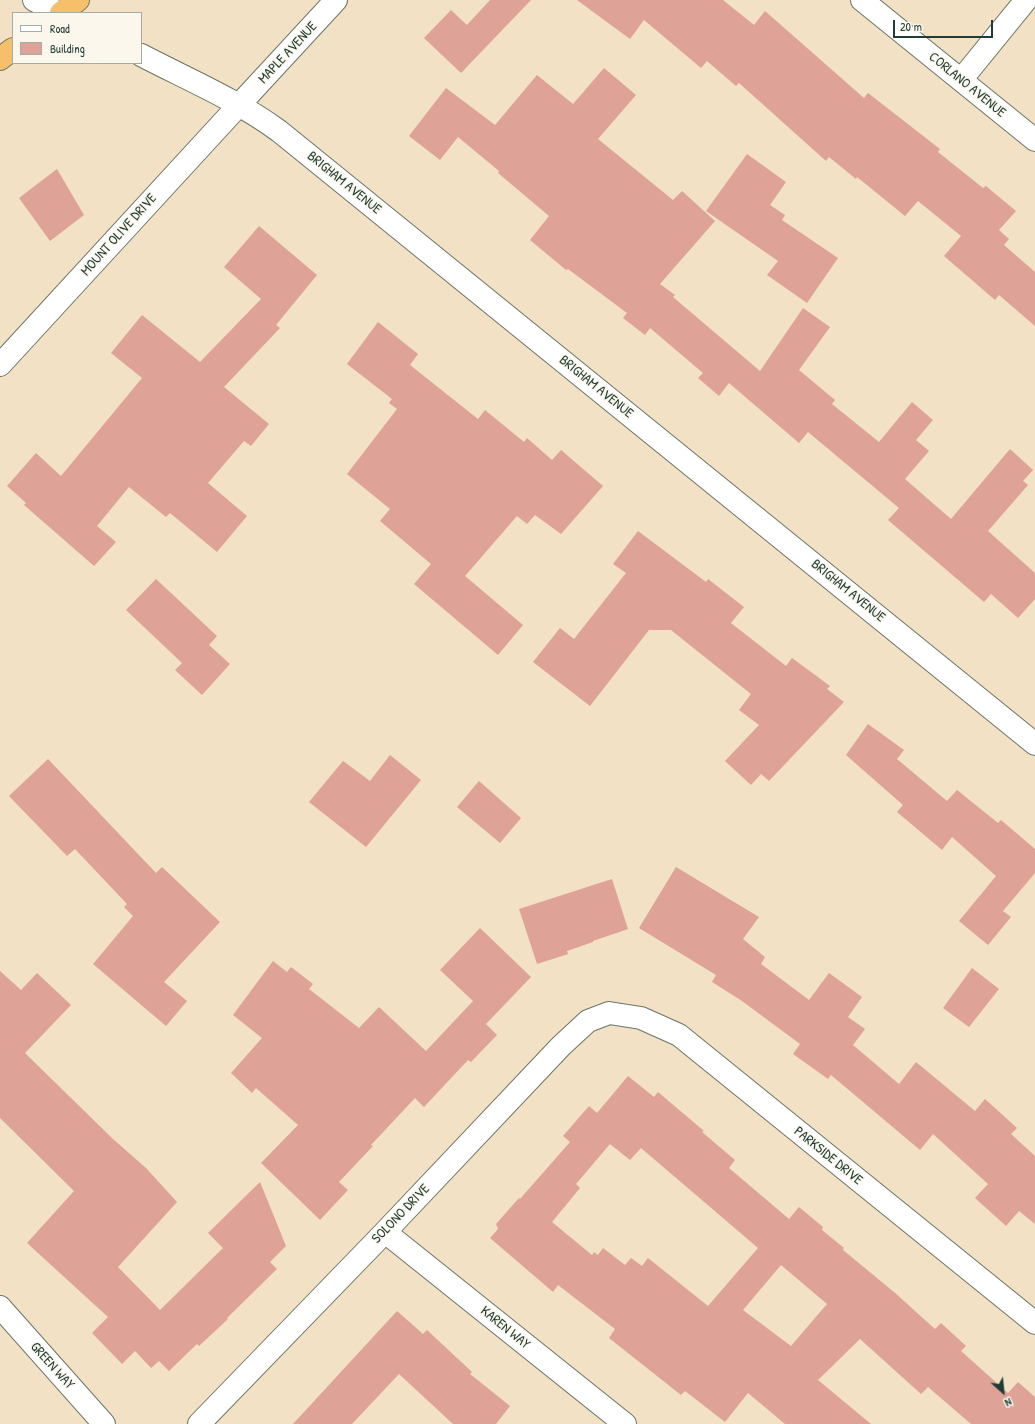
<!DOCTYPE html>
<html>
<head>
<meta charset="utf-8">
<style>
  body { margin:0 }
  #map { position:relative; width:1035px; height:1424px; overflow:hidden; background:#f2e1c4; font-family:"Patrick Hand",sans-serif }
  canvas { display:block }
  .legend { position:absolute; left:12px; top:12px; width:130px; height:52px; box-sizing:border-box; background:#fbf7ec; border:1px solid #a3ada2; margin:0; padding:5px 7px; list-style:none; font-size:12px; color:#1f3d34 }
  .legend li { display:flex; align-items:center; gap:8px; height:20px }
  .legend b { width:20px; border:1px solid #a3ada2 }
  .north { position:absolute; left:983px; top:1372px; width:40px; height:40px; -webkit-text-stroke:3px #fbf7ec; paint-order:stroke; rotate:153deg; font-size:11px; font-weight:700; line-height:16px; text-align:center; color:#1f3d34 }
  .north::after { content:''; display:block; margin:auto; width:14px; height:18px; background:#1f3d34; clip-path:polygon(50% 0,100% 100%,50% 72%,0 100%) }
  .scale { position:absolute; left:893px; top:20px; width:100px; height:18px; box-sizing:border-box; border:2px solid #1f3d34; border-top:0; padding-left:5px; font-size:12px; line-height:14px; white-space:nowrap; color:#1f3d34; -webkit-text-stroke:3px #fbf7ec; paint-order:stroke }
</style>
</head>
<body>
<div id="map">
<canvas width="1035" height="1424"></canvas>
<ul class="legend">
<li><b style="height:5px;background:#fff"></b>Road</li>
<li><b style="height:11px;background:#dea296"></b>Building</li>
</ul>
<div class="north">N</div>
<div class="scale">20 m</div>
</div>
<script>
const ctx = document.querySelector('canvas').getContext('2d');
ctx.lineJoin = 'round';
function fillPath(path, color) { ctx.fillStyle = color; ctx.fill(path, 'evenodd'); }
function strokePath(path, color, width, dash) { ctx.strokeStyle = color; ctx.lineWidth = width; ctx.lineCap = dash ? 'butt' : 'round'; ctx.setLineDash(dash || []); ctx.stroke(path); }
function label(font, color, halo, rows, align = 'center') {
  ctx.font = font + ' "Patrick Hand",sans-serif'; ctx.lineWidth = 3; ctx.setLineDash([]); ctx.textBaseline = 'middle'; ctx.strokeStyle = halo; ctx.fillStyle = color; for (const [text, x, y, turn = 0] of rows) {
    ctx.save(); ctx.translate(x, y); ctx.rotate((+turn || 0) * Math.PI / 180); ctx.textAlign = isNaN(turn) ? turn : align; if (halo) ctx.strokeText(text, 0, 0); ctx.fillText(text, 0, 0); ctx.restore();
  }
}
fillPath(new Path2D(`
  M490,0h41l-70,73 -37,-35 27,-28 16,15z
  M577,0h146l31,25 11,-14 99,87 4,-5 72,56 -2,3 45,36 3,-2 30,25 -17,19 10,9 -5,6 31,27v54l-36,-31 -4,5 -51,-44 17,-20 -43,-35 -13,15 -48,-39 -1,2 -27,-22 -3,4 -87,-78 -3,3 -29,-25 -6,7 -57,-48 -14,19z
  M604,68l32,27 -38,44 75,61 9,-9 33,30 -55,63 15,11 -2,2 87,74 43,-63 27,19 -31,43 36,30 -3,4 47,38 33,-40 21,18 -17,20 13,11 -24,28 46,40 59,-70 23,21 -10,11 5,4 -40,46 47,42v26l-17,19 -27,-24 -7,8 -96,-82 11,-12 -91,-76 -9,11 -70,-60 -10,13 -21,-18 5,-5 -53,-45 -5,7 -22,-17 4,-5 -59,-44 -2,1 -36,-30 19,-24 -51,-43 1,-2 -41,-34 -18,23 -31,-24 37,-48 49,37 42,-50 36,29z
  M747,154l39,28 -16,23 15,10 -3,5 56,38 -31,45 -40,-28 11,-14 -72,-50z
  M57,169l27,46 -34,26 -31,-43z
  M259,226l58,49 -41,50 4,3 -56,59 45,37 -18,22 -7,-5 -36,42 39,33 -30,36 -47,-39 -4,4 -37,-30 -32,39 19,16 -22,24 -70,-61 2,-2 -19,-17 29,-33 25,23 81,-98 -31,-25 31,-38 58,47 61,-63 -37,-32z
  M378,322l40,32 -8,11 68,54 7,-9 39,32 3,-4 25,22 9,-10 42,36 -42,48 -26,-19 -8,9 -10,-8 -52,60 58,49 -25,30 -84,-71 17,-20 -51,-43 10,-12 -43,-35 50,-65 -8,-6 3,-4 -45,-35z
  M638,531l68,51 2,-3 36,28 -13,16 55,43 6,-8 38,28 -3,3 17,13 -75,79 -8,-7 -10,11 -26,-24 34,-36 -20,-15 12,-16 -80,-64h-22l-59,76 -57,-44 27,-34 14,11 52,-66 -13,-9z
  M156,579l61,57 -8,9 21,19 -28,31 -27,-25 7,-7 -56,-53z
  M868,724l36,26 -7,9 50,42 10,-11 41,33 3,-3 34,29v24l-32,38 8,6 -23,28 -29,-24 37,-45 -44,-39 -10,13 -45,-38 6,-7 -57,-50z
  M390,755l31,25 -55,67 -57,-45 34,-41 27,20z
  M48,759l108,114 6,-6 58,55 -56,60 23,19 -21,25 -73,-62 40,-48 -9,-9 3,-3 -52,-55 -8,7 -58,-60z
  M479,781l42,37 -21,25 -43,-36z
  M676,867l83,50 -16,22 22,18 -4,7 48,36 20,-27 33,24 -14,20 17,12 -12,16 46,39 17,-22 59,49 10,-12 32,29 -6,6 24,22v68l-16,-13 -13,15 -31,-28 13,-14 -55,-50 -13,16 -89,-75 -3,4 -35,-25 7,-10 -58,-43 -30,-19 4,-7 -77,-47z
  M612,879l16,50 -35,12v1l-26,9 1,3 -31,10 -18,-55z
  M480,928l51,49 -45,47 11,11 -26,27 -3,-2 -44,47 -9,-9 -44,47 2,1 -34,36 9,8 -28,30 -59,-57 37,-38 -42,-37 -4,5 -21,-20 31,-35 -29,-23 40,-54 14,11 4,-5 22,17 -4,5 50,39 20,-21 47,44 47,-50 -33,-31z
  M972,968l27,21 -30,38 -26,-19z
  M0,971l21,19 16,-17 34,32 -46,48 88,86 33,29 31,34 -59,65 42,43 63,-62 -15,-15 52,-51 26,64 -16,16 7,7 -50,49 1,1 -29,27 -2,-2 -28,27 -10,-10 -8,7 -16,-17 -13,13 -30,-31 16,-16 -81,-74 47,-52 -74,-73z
  M628,1076l26,21 4,-5 46,39 -2,1 33,28 -6,8 60,51 10,-12 24,20 -1,3 22,18 -1,2 51,42 41,37 6,-6 25,23 -5,5 47,42 10,-11 17,15v27h-64l-43,-37 -7,7 -61,-55 -42,41 53,44h-86l-37,-31 -23,29 -40,-31 -4,4 -72,-57 6,-9 -57,-44 -5,7 -63,-54 8,-9 -2,-5 23,-26 1,1 50,-57 -7,-6 26,-30 8,7zM610,1144l20,16 11,-12 117,100 -50,58 -60,-48 -6,8 -11,-8 -6,7 -22,-17 -5,7 -4,-3 -2,3 -40,-33 28,-34 -4,-4zM781,1265l46,39 -36,42 -48,-36z
  M397,1311l26,23 4,-4 45,42 -2,2 40,32 -14,18h-43l-54,-50 -47,50h-59z`), '#dea296');
const minor = new Path2D(`
  M862,0l173,140
  M961,80l65,-80
  M0,365l239,-260
  M385,1232l240,192
  M0,1307l104,117
  M199,1424l186,-192 176,-186 27,-25 21,-8 32,5 38,17 356,288`);
const tertiary = new Path2D(`
  M34,0l25,13
  M141,55c46,24 96,45 138,76l756,613
  M239,105l97,-105`);
const motorway = new Path2D(`
  M61,13l17,-13
  M0,59l13,-10`);
strokePath(minor, '#697666', 24);
strokePath(tertiary, '#697666', 24);
strokePath(motorway, '#697666', 24);
strokePath(minor, '#fff', 22);
strokePath(tertiary, '#fff', 22);
strokePath(motorway, '#f6c06b', 22);
label('14px', '#1f3d34', '#fbf7ec', [
  ["MAPLE AVENUE",288,53,-47],
  ["CORLANO AVENUE",967,85,39],
  ["BRIGHAM AVENUE",344,183,39],
  ["MOUNT OLIVE DRIVE",119,235,-48],
  ["BRIGHAM AVENUE",596,387,39],
  ["BRIGHAM AVENUE",848,591,39],
  ["PARKSIDE DRIVE",828,1156,39],
  ["SOLONO DRIVE",401,1214,-46],
  ["KAREN WAY",505,1328,39],
  ["GREEN WAY",52,1366,48]
]);
</script>
</body>
</html>
